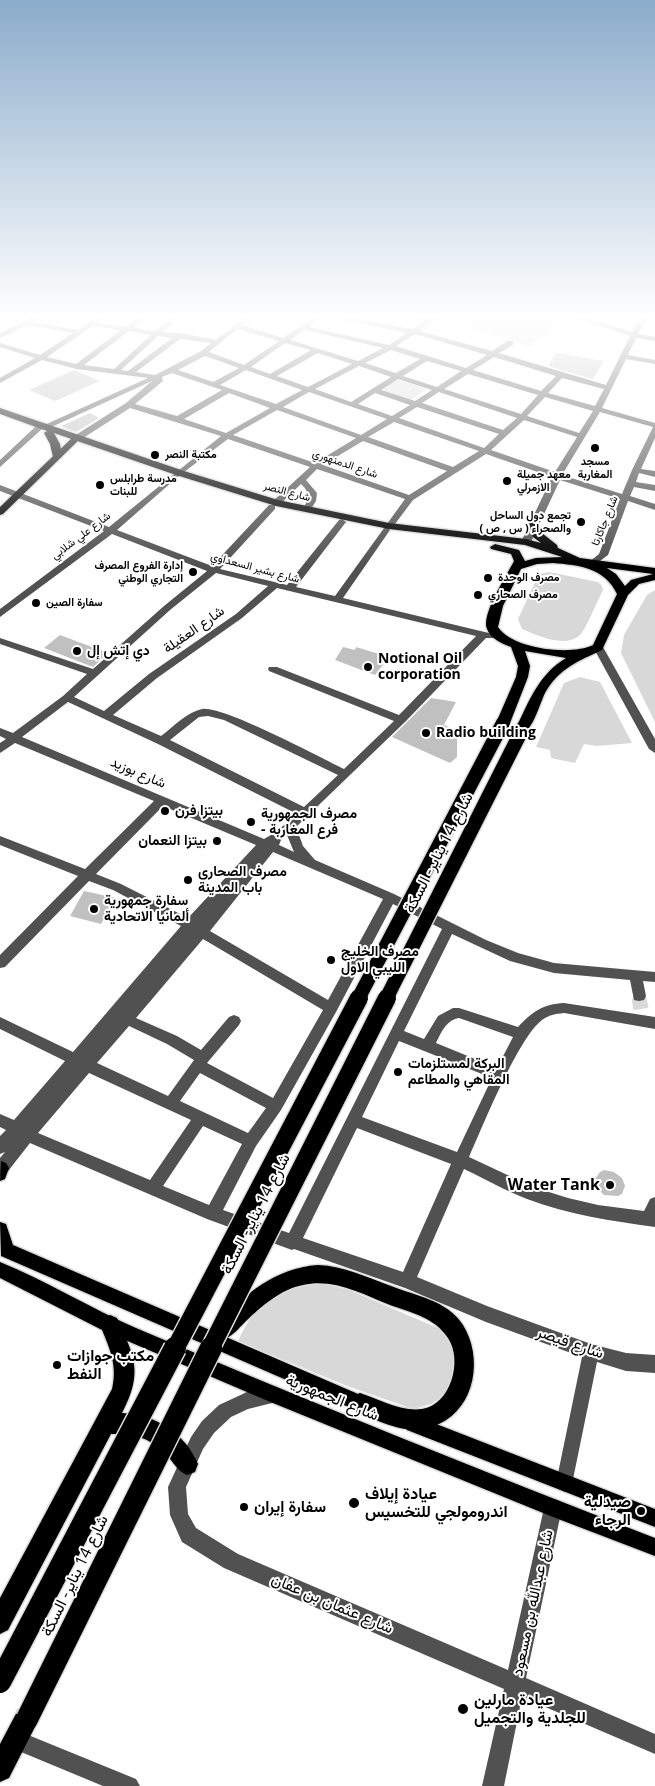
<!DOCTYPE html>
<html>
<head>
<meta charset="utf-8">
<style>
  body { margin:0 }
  canvas { display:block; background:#fff }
</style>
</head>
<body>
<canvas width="655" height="1786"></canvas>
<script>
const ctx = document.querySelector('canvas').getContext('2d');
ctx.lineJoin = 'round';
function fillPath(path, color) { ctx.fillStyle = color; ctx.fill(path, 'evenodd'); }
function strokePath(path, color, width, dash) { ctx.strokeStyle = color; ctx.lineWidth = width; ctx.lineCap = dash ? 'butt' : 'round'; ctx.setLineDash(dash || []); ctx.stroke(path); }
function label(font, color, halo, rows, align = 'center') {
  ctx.font = font + ' "Open Sans",Vazirmatn,sans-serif'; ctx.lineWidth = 4; ctx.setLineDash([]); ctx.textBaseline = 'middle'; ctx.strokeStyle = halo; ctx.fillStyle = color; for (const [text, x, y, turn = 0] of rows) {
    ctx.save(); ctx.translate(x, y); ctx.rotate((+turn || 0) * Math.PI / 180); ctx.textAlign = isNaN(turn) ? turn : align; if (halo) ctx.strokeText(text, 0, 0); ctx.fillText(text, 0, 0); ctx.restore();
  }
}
fillPath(new Path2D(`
  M442,316h116l20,6 -5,2 -7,-1 -22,12 -15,11 -91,-27z
  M396,379l31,10 -18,12 -32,-11z
  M549,572l49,10 4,4 1,4c-5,9 -18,42 -24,46 -16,12 -42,-1 -57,-7l-4,-10 21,-45z
  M655,590v132l-34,-69 3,-18 23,-40z
  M580,677l20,5 32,61 -35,3 -13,-2 -9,19 -24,-5 -1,-8 -14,-3 28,-64z
  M324,1284l25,6 89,38 17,20 -2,31 -8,16 -14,9 -18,5 -66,-23 -109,-45c20,-43 39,-55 86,-57z`), '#d8d8d8');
fillPath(new Path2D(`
  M556,353l48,8 -11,18 -45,-13z
  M74,370l26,11 -45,20 -26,-11z
  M90,413l9,5 -23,14 -15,-6z
  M60,635l48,18 -15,14 -49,-19z
  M343,647l12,3 1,-3 33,10 -14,18 -40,-15z
  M431,698l25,4 -12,23 13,5v27l-7,6 -58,-26z
  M84,891l32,7 -15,26 -31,-8z
  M604,1170l10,2 8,6 3,8 -3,8 -4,2 -14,-1 -8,-8 -1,-8 5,-7z`), '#c0c0c0');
strokePath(new Path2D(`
  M639,996v3`), '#d9d9d9', 12, [12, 6]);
strokePath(new Path2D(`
  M639,998l2,11`), '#d9d9d9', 15, [15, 8]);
const major = new Path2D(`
  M74,436l7,2 -78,76 -3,1v-8z
  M1,1161l5,2 3,5 -4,11 -5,2z
  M0,1222l6,2 7,21 359,155 3,6 -3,6 -6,3 -6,-3 -359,-156z
  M0,1262c47,19 90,46 136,66 172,73 345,143 519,210v18l-102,-39 -285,-116 -164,-70 -104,-53z
  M413,1415l242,94v18l-248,-97 -3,-6 3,-6z`);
const highway = new Path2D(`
  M0,408l184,63 94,29 111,23 137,16 15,4 -8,-6 -5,-12 1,-2h8l5,10 15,12 1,3 22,10 75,10v12l-16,4 -11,11 -26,55c-23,11 -43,18 -57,43 -5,10 -12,37 -22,39l-7,-4c13,-27 23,-54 50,-70l-41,-7 5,15 -2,11 -18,46 -7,4 -7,-4 20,-46 2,-11 -7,-19c-10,-4 -20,-8 -24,-18 -6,-15 20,-54 27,-68l-3,-7 -20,-5 -1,-2 5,-3 24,6 6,11 11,-3 26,-1 -37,-12 -136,-16 -113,-23 -100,-31 -122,-42 6,11 2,11 -1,2h-8l-3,-13 -6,-11 3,-2 -47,-17zM553,563c26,2 52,5 64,31l-24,51c-22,11 -81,4 -95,-18l5,-21 18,-37 16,-5zM607,568l46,6 -22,6 -6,6 -9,-12z
  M318,1265c26,1 48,12 73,21 25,10 56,14 72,39 20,32 13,82 -24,99 -5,2 -11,6 -17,6 -22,2 -49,-11 -69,-20l-3,-7 3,-7 7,-3c18,6 42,19 62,16 29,-4 41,-49 26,-71 -14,-21 -36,-25 -58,-33 -28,-11 -56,-27 -87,-20 -22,4 -41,21 -57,36 -7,7 -13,15 -23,19l-7,-3 -3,-7 3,-7c30,-29 59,-55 102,-58z
  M110,1315l7,3c18,39 26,55 5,95 33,1 63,20 76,51l-3,8 -8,3c-9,-4 -11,-9 -17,-16 -16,-20 -34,-26 -59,-25l-103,196 -8,4v-36l112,-209c6,-24 -3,-42 -12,-64l3,-7z
  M27,1707l9,3 3,9 -30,59 -9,4v-38l18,-34z`);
strokePath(major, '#dbdbdb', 3);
strokePath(highway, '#dbdbdb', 3);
fillPath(new Path2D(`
  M35,316h9l-10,6 44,8 20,-14h8l-8,7 28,4 14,-11h8l-14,12 21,3 19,-15h8l-19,16 17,1 36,7 31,-24h8l-13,9 41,13 32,-22h8l-14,11 80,18 18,-12 -82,-17h16l71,13 13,-8 -17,-5 22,2 3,-2h8l-22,15 73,20 15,-10h6v4l-14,8 107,32 24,-49 -61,-20h11l52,16 9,-16h7l-10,18 17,3v4l-19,-3 -8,17 27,5v4l-29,-5 -24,49 53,15v15l-14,31 14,2v6l-16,-4 -3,9 19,3v6l-21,-4 -4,9 25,8v6l-27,-9 -20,54 -15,11 -5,-3 11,-9 21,-55 -60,-19 -29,62 -2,2h-6l-2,-2 31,-65 -66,-23 -73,46 -21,28 -3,1 1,1 -47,68 150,36 1,2 -1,2h-7l-81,84 -109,105 7,19 12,14 79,34 92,46 32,13 36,10 101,9v10l-12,-1 3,15 -2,4 -5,1 -5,-1 -4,-20 -76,-7 -44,-12 -58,-27 -48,97 20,8 14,-23 15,-8h6l59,19c14,-15 25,-23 46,-24l91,14v12l-91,-16c-9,1 -15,2 -22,7 -24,18 -59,106 -73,137l64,30 35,11 30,7 46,6 6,-12 5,-2v30c-43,-6 -86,-12 -128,-28 -21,-8 -42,-20 -63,-30l-47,108 70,29 104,38 35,9 29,2v18l-29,-2 -29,-9 -26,127 -6,3 -6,-3 -3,-6 26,-126 -96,-35 -81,-34 -111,-39 -2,1 -85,-31 -177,-76 -25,32 -5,2v-19l5,-6 -5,2v-18l6,-6 -6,-3v-13l14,6 51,-59 -65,-32v-12l73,35 108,-126 -68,-36 -24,-9 -84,86 -5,1v-13l78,-79 -78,-31v-9l85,33 69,-68 -139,-58 -15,10v-10l6,-4 -6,-3v-8l13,5 50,-37 24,-22 -87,-30v-6l93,31 71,-63 43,-35 -95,-37 -112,83v-8l104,-78 -104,-40v-6l109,42 112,-91 -91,-28 -50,32h-6v-4l52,-33 26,-22 -105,48h-5l-42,38v-7l35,-33h5l108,-49 -71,-9 -35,-9 -42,23v-5l35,-20 -35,-11v-4l40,12 33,-22 -45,-8 -28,13v-5zM93,326l28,4 -45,34 -29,-7zM237,329l42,12 -35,24 -35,-13zM304,330h1l78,18 -25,13 -68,-21zM129,331l22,4 -37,34 -30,-4zM415,334l72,21 -21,13 -70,-22zM158,336l14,2 -44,33 -7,-1zM180,339l31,4 -10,8 -46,24 -19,-3zM285,343l26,7 -41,24 -19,-7zM391,350l29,9 -24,14 -31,-10zM318,353l34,11 -44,23 -31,-11zM205,356l34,12 -26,14 -35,-12zM494,357l62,19 -15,15 -68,-21zM427,361l34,10 -24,16 -34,-11zM359,366l32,11 -40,25 -36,-13zM246,370l56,20 -26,14 -56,-19zM172,373l50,17 -45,26 -42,-12 28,-23 -1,-4zM468,374l70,21 -17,19 -77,-25zM562,378l42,11 -9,17 -47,-13zM398,379l34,11 -17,11 -34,-11zM309,392l78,27 -26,16 -78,-28zM439,392l78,26 -14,12 -81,-27zM229,393l41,15 -44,25 -42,-14zM375,393l35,12 -18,11 -34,-12zM545,397l48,14 -14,22 -52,-17zM417,407l82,27 -15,14 -85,-30zM277,410l79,28 -41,25 -82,-28zM600,412l53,15 -21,43 -10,24 -60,-19zM524,420l53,17 -22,35 -64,-22zM394,422l85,29 -26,16 -85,-30zM228,439l82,28 -37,34v4h-4l-57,61 -95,-36 63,-55zM363,441l84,30 -38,24 -86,-30zM317,469l88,30 -70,97 -39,-9 50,-65 -4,-3 -3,1 -52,65 -67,-16 55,-60v-4h4l22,-21c10,9 8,16 1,26l7,2 7,-11 1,-8 -11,-13zM216,573l52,13 -32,28 -87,60 -45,37 -30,-14 96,-87zM277,588l199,48 -77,79 -122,-48h-8l-1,2 1,2 125,50 -50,48c-25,-12 -120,-63 -142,-60 -15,3 -29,18 -41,27l-48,-21 44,-37 85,-60zM68,702l90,42 139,70 -21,18 -12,7 -242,-102zM208,716l16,4 114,55 -34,32 -134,-67 29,-23zM163,806l93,39 -68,73 -67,-34 -25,-10zM287,835l7,17 -15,-7 2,-5zM273,852l110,47 -55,101 -118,-69zM393,904l49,25 -153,304 -66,-23 33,-64 25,-36 55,-98zM203,939l120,71 -50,88 -66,-35 32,-38 2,-4 -2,-4 -5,-2 -5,2 -28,33 -24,-14 -41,-18zM459,1018l54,19 -16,31 -61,-25c5,-10 10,-23 23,-25zM129,1026l38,18 27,16 -26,36 -71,-33zM399,1041l93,37 -35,74 -95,-35zM89,1073l102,47 -41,60 -112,-47zM200,1073l66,35 -18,25 -68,-32zM203,1126l39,18 -33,61 -46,-19zM357,1128l94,36 -48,108 -100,-34z
  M598,644l5,3 52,92v14l-6,-4 -56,-102z
  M274,1386l6,3 3,6 -3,6 -32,8 -17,8 -17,16 -11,16 -17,38 2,27 8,14 42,26 270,116 36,-162 2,-7 7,-2 7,2 2,7 -36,170 129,56v20l-133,-57 -18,89h-22l22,-97 -280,-121 -42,-26 -12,-27 -2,-28 23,-50 11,-16 17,-16 28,-13z
  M16,1730l120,49 4,7h-37l-94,-39 -3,-7 3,-7z`), '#515151');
fillPath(major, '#000');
fillPath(highway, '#000');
const highwayBridgeFar2 = new Path2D(`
  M358,999l145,-276
  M386,999l137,-271`);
const highwayBridgeFar1 = new Path2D(`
  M175,1349l184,-351
  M210,1349l177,-351`);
const highwayBridge = new Path2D(`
  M0,1682l175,-334
  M27,1719l184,-371`);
strokePath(highwayBridgeFar2, '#dbdbdb', 17, []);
strokePath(highwayBridgeFar1, '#dbdbdb', 21, []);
strokePath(highwayBridge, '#dbdbdb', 25, []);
strokePath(highwayBridgeFar2, '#000', 14);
strokePath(highwayBridgeFar1, '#000', 18);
strokePath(highwayBridge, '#000', 22);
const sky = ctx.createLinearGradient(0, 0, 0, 566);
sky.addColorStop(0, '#8baccb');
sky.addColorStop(0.56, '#fff');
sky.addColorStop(1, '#ffffff00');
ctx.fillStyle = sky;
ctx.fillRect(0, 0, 655, 566);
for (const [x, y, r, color] of [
  [595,448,5,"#000"],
  [155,455,5,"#000"],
  [507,481,5,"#000"],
  [100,485,5,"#000"],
  [581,522,5,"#000"],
  [193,572,5,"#000"],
  [488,578,5,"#000"],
  [478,595,5,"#000"],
  [36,603,5,"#000"],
  [77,651,5,"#000"],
  [368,667,5,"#000"],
  [426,733,5,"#000"],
  [165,811,5,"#000"],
  [251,822,5,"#000"],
  [217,841,5,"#000"],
  [188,880,5,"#000"],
  [94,909,5,"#000"],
  [331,960,5,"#000"],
  [398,1072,5,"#000"],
  [610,1185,5,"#000"],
  [57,1365,5,"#000"],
  [354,1503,6,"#000"],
  [244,1507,5,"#000"],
  [641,1511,5,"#000"],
  [463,1709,6,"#000"]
]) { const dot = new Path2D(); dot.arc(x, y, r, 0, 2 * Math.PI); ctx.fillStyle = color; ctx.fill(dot); strokePath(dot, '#fff', 2); }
label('bold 11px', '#000', '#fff', [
  ["مكتبة النصر",165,455],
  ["مسجد",595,462,"center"],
  ["المغاربة",595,475,"center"],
  ["معهد جميلة",517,475],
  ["الازمرلي",517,488],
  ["مدرسة طرابلس",110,479],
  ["للبنات",110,492],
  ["تجمع دول الساحل",571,516,"right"],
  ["والصحراء ( س , ص )",571,529,"right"],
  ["إدارة الفروع المصرف",183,566,"right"],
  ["التجاري الوطني",183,579,"right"],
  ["مصرف الوحدة",498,578],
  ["مصرف الصحاري",488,595],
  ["سفارة الصين",46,603]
], 'left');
label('11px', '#000', '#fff', [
  ["شارع الدمنهوري",345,464,19],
  ["شارع النصر",287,492,15],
  ["شارع جاكارتا",605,521,-68],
  ["شارع علي شلابي",81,536,-37],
  ["شارع بشير السعداوي",255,568,15]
]);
label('14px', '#000', '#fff', [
  ["شارع العقيلة",194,630,-35],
  ["شارع بوزيد",138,773,23]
]);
label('bold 14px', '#000', '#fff', [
  ["دي إتش إل",87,651],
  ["Notional Oil",378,659],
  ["corporation",378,675],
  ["Radio building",436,733],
  ["بيتزا فرن",175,811],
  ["مصرف الجمهورية",261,814],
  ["- فرع المغاربة",261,830],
  ["بيتزا النعمان",207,841,"right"],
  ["مصرف الصحاري",198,872],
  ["باب المدينة",198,888],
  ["سفارة جمهورية",104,901],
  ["ألمانيا الاتحادية",104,917],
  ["مصرف الخليج",341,952],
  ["الليبي الاول",341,968],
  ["البركة لمستلزمات",408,1064],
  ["المقاهي والمطاعم",408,1080]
], 'left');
label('16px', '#000', '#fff', [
  ["شارع 14 يناير- السكة",439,853,-63],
  ["شارع 14 يناير- السكة",256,1214,-63],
  ["شارع قيصر",570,1343,19],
  ["شارع الجمهورية",332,1398,22],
  ["شارع 14 يناير- السكة",75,1576,-64],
  ["شارع عبدالله بن مسعود",533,1603,-78],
  ["شارع عثمان بن عفان",332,1604,23]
]);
label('bold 16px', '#000', '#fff', [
  ["Water Tank",600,1185,"right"],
  ["مكتب جوازات",67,1356],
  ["النفط",67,1374],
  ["عيادة إيلاف",365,1494],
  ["اندرومولجي للتخسيس",365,1512],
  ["صيدلية",631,1502,"right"],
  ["الرجاء",631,1520,"right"],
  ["سفارة إيران",254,1507],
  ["عيادة مارلين",474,1700],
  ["للجلدية والتجميل",474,1718]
], 'left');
</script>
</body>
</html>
